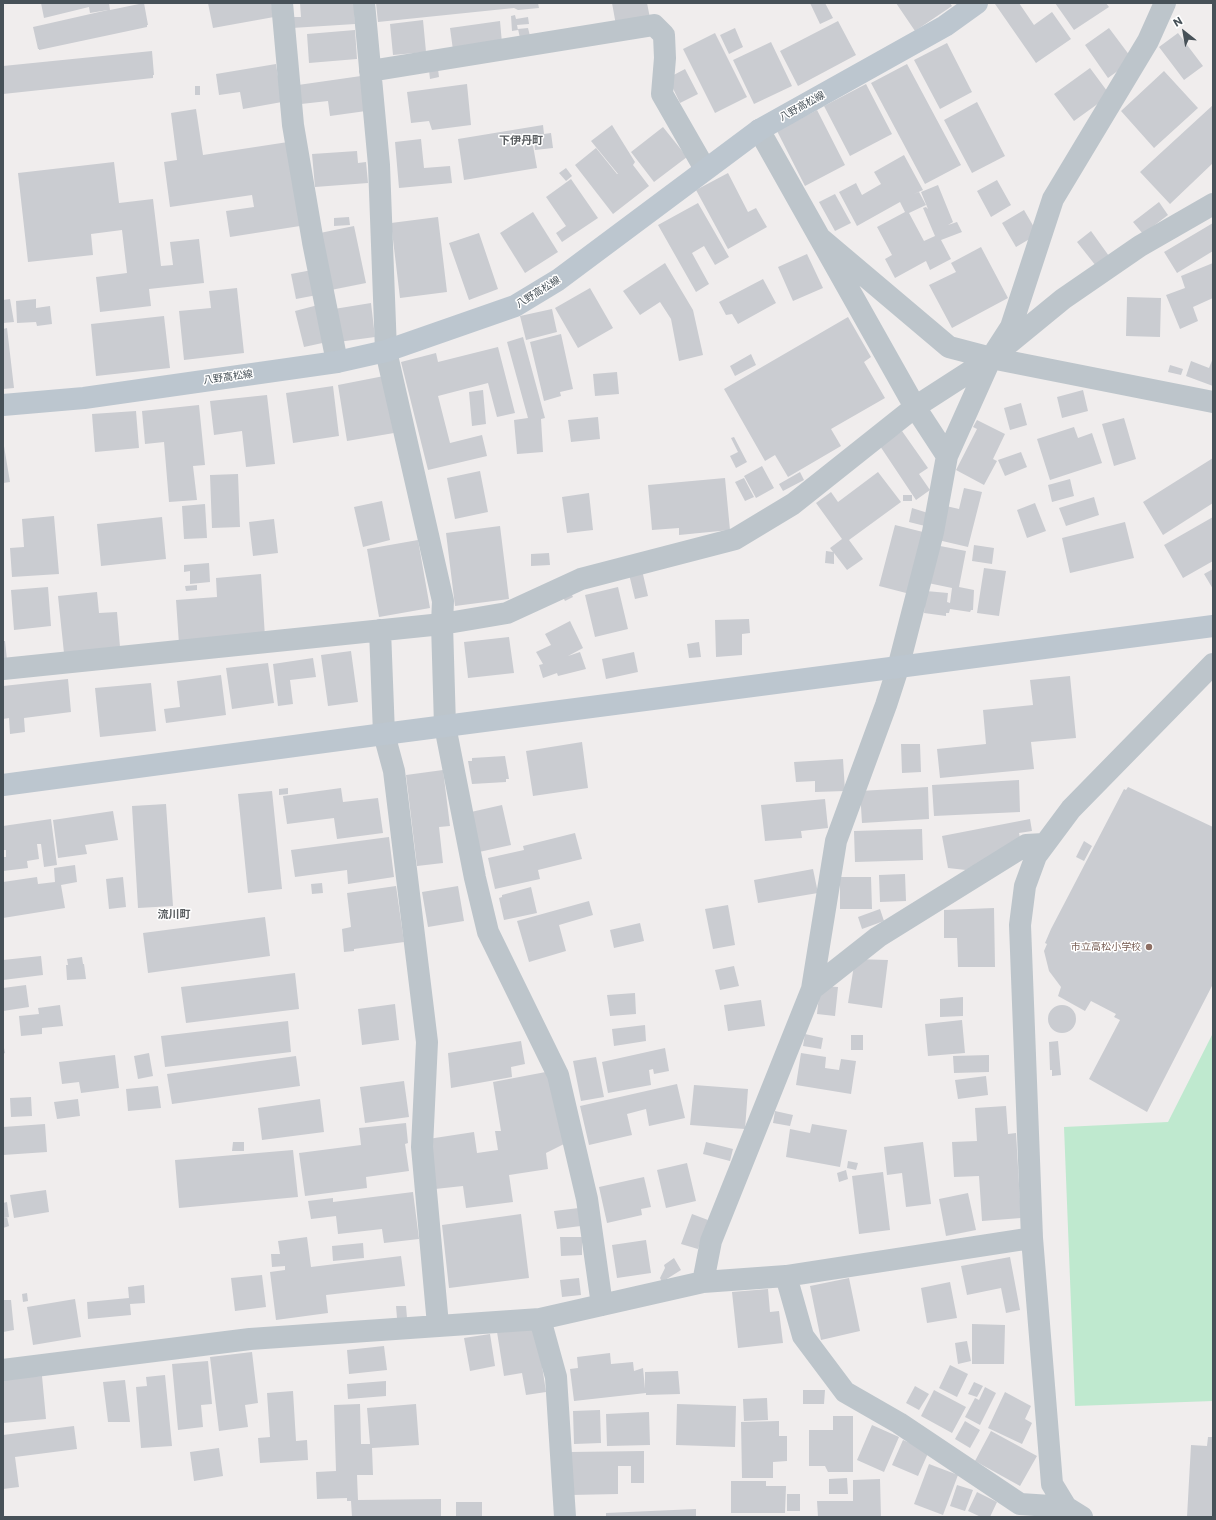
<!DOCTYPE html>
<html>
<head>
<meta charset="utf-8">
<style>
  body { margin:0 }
  #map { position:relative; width:1216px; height:1520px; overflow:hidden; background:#f0eded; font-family:Commissioner,sans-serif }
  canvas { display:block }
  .frame { position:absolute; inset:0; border:4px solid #475158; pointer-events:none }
  .north { position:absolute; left:1164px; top:12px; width:40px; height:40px; -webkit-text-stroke:3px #fff; paint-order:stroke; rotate:329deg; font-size:11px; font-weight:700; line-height:16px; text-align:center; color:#475158 }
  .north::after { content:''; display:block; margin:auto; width:14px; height:18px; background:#475158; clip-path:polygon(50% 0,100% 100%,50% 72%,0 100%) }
</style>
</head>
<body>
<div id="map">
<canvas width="1216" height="1520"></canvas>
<div class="frame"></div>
<div class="north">N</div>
</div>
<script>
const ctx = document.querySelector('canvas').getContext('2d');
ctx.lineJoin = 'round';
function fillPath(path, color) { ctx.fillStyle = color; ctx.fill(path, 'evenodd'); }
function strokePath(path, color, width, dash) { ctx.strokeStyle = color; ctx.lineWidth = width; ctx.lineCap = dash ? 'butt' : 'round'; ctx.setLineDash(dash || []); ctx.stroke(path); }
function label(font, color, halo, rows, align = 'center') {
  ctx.font = font + ' Commissioner,"Noto Sans JP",sans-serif'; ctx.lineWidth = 3; ctx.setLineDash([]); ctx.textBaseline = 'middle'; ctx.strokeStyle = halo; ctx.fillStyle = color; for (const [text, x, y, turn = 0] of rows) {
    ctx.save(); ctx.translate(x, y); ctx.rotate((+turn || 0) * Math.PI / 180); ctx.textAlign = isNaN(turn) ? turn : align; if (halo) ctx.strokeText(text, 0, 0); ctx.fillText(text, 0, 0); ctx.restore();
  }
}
fillPath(new Path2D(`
  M1213,1033v368l-138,5 -11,-279 104,-5z`), '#bfe9cf');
fillPath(new Path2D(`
  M41,3h68l1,7 34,-7 4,22h-1v2l-108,23v-1h-1l-5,-22 75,-17 -18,3 -1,-6 -45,11z
  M208,3h63l3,14 -61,11z
  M300,3h54l1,21 -63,4v-11h9z
  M376,3h162l1,5 -21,2 -4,-2 -136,14z
  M612,3h35l3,15 -34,7z
  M810,3h15l8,15 -13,6z
  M896,3h54l2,3 -37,25z
  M996,3h23l15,22 18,-13 19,27 -35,24 -41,-59z
  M1055,3h51l3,4 -35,23z
  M515,15l1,4 12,-2 1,7 -12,1 1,5 -6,1 -1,-15z
  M423,20l3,32 -33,3 -3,-31z
  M500,21l2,22 -49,7 -3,-22z
  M838,21l18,34 -58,31 -18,-35z
  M528,28l2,8 -10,2 -2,-9z
  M735,28l8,19 -14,7 -9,-19z
  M1109,28l24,32 -25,18 -23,-33z
  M355,30l2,29 -48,4 -2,-29z
  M715,33l32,64 -32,16 -32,-64z
  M1178,33l25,33 -19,14 -25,-33z
  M771,42l21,44 -38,18 -21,-44z
  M947,43l25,49 -32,17 -26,-49z
  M152,51l2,24h-1v3l-150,16v-28z
  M276,64l6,38 -39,7 -3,-17 -21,3 -3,-21z
  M907,64l54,101 -36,19 -54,-101z
  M1090,68l20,27 -36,26 -20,-27z
  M438,69l1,8 -9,2 -1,-9z
  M685,69l13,25 -18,9 -12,-25z
  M1164,71l34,37 -44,40 -33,-37z
  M361,76l5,35 -36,5 -2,-15 -27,3 -3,-19z
  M467,84l4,41 -39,5 -3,-9 -18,2 -4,-31z
  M866,84l26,50 -42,22 -26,-50z
  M195,86h5v9h-5z
  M977,102l28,54 -33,17 -28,-53z
  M1213,105v58l-43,41 -30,-32z
  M196,109l7,46 85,-13 12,84 -70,11 -4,-26 28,-4 -2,-12 -82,12 -6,-45 13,-2 -6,-47z
  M817,110l28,55 -40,21 -28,-55z
  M543,125l1,9 7,-1 2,15 -18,2 -1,-10h-2l5,28 -73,12 -6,-41z
  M612,125l23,37 -2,3 16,21 -36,28 -38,-49 21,-17 21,26h1l-27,-33z
  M663,127l24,30 -33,25 -23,-30z
  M421,139l3,29 26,-2 2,17 -53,5 -4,-46z
  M357,151l1,12 8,-1 2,21 -53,4 -3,-33z
  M904,155l19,35 -9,4 5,-2 7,13 -17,8 15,28 11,-5 -12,-28 3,-1 2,2 -7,-17 17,-7 15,37 -5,3 9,-3 5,10 -21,8 10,19 -21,11 -4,-9 -31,17 -10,-19 7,-4 -15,-28 28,-15 -5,-10 -43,24 -18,-34 17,-9 6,12 19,-11 -7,-12z
  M114,162l5,41 34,-4 8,67 12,-1 -3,-23 29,-3 5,44 -55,6 2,17 -51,6 -4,-35 31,-4 -5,-43 -31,4 2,21 -65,7 -10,-89z
  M566,168l6,8 -6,5 -7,-8z
  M728,173l20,39 8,-4 11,19 -39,22 -32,-59z
  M571,179l27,39 -36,24 -6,-9 10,-7 -20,-29z
  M997,180l14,25 -20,12 -14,-26z
  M835,194l16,29 -16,8 -16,-29z
  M1159,202l9,13 -25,19 -10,-12z
  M698,203l31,54 -14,8 -11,-19 -12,7 17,31 -13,8 -38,-67z
  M1024,210l14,24 -22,13 -14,-24z
  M533,212l25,40 -33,21 -25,-40z
  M349,217l1,8 -16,1v-8z
  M438,217l9,75 -47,6 -9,-75z
  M1213,223v28l-36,22 -13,-21z
  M354,226l12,57 -35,7 -11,-57z
  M1091,231l18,25 -13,10 -19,-24z
  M479,233l19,56 -29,11 -20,-57z
  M981,247l27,51 -56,30 -23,-43 27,-13 -5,-9z
  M807,254l16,34 -30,13 -15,-34z
  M665,263l28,47 10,45 -24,6 -8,-42 -11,-17 -20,13 -17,-24z
  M1213,263v35l-20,9 5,14 -18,8 -14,-34 19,-7 -4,-12z
  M312,270l5,25 -21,4 -5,-25z
  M763,279l13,24 -38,21 -6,-10 -6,1 -7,-13z
  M237,288l7,65 -60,7 -5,-49 32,-3 -2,-17z
  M590,288l23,40 -35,20 -23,-40z
  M1127,297l34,1 -1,39 -34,-1z
  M10,299l4,23 -11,1v-23z
  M36,299v9l14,-2 2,18 -15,2 -1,-4 -19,1 -1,-22z
  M371,303l4,34 -37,5 -4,-33z
  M318,305l9,37 -23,5 -9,-36z
  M552,309l5,23 -31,8 -6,-24z
  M164,316l6,52 -74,8 -5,-52z
  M848,317l23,40 -7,5 21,36 -54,31 10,17 -53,31 -13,-22 -10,6 -41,-72z
  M7,328l7,60 -11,1v-60z
  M561,334l12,55 -13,3 1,4 -17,5 -14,-59z
  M523,337l22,81 -4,1 2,33 -26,2 -3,-34 14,-2 -21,-76z
  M498,347l17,66 -18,4 -9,-34 -50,13 12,47 32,-8 5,21 -59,14 -27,-108 35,-9 2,9z
  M751,354l5,11 -21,11 -5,-10z
  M1213,358v28l-27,-10 5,-15 18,7z
  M1170,365l13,4 -2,6 -13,-3z
  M617,372l2,22 -24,2 -2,-22z
  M384,376l10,57 -47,8 -9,-56z
  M333,386l6,50 -46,7 -7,-50z
  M483,390l3,34 -14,2 -3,-34z
  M1083,390l5,21 -26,7 -5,-21z
  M267,395l8,69 -29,3 -4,-36 -28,4 -4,-34z
  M1021,403l6,22 -17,5 -6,-22z
  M199,405l6,60 -12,1 4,34 -28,2 -5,-60 -19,2 -3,-33z
  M136,411l3,37 -44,4 -3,-38z
  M598,417l2,22 -29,3 -3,-22z
  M1124,418l12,41 -22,7 -12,-42z
  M977,420l28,14 -12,25 4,2 -13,24 -28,-15 21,-41 -4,-2z
  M1074,427l4,11 14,-5 10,30 -52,17 -13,-41z
  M902,431l26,37 -9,6 11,16 -14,10 -36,-54z
  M734,437l13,25 -11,6 -6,-12 8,-4 -7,-14z
  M3,440l7,42 -7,1z
  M1021,452l6,15 -22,9 -7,-16z
  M1213,458v45l-50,32 -20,-33z
  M762,466l12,22 -18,10 -12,-22z
  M480,471l8,41 -33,7 -8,-41z
  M800,472l4,8 -21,11 -4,-7z
  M878,472l23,30 -52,38 14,19 -16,11 -13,-17v11l-9,-1 1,-12 7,1 -3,-4 12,-9 -26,-36 15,-11 7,10z
  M238,474l2,53 -28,1 -2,-53z
  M725,478l5,52 -51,5v-7l-27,2 -4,-45z
  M744,478l10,19 -9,4 -10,-19z
  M1070,479l4,17 -22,6 -4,-17z
  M964,488l18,4 -14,55 -30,-7 8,-34 13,3z
  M589,493l4,37 -26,3 -5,-36z
  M903,495h9v6h-9z
  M1094,497l5,18 -33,11 -7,-18z
  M382,501l8,39 -27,7 -9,-40z
  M1035,503l11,28 -19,7 -10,-28z
  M205,504l2,34 -23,1 -2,-33z
  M912,508l16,5 -3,13 -16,-4z
  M54,516l5,58 -47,3 -2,-29 14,-1 -2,-28z
  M162,517l4,42 -65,7 -4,-42z
  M1213,517v44l-30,17 -19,-33z
  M274,519l4,34 -25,3 -4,-34z
  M1125,522l9,36 -64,15 -8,-35z
  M895,525l32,8 -17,61 -31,-8z
  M500,526l9,73 -54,7 -9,-73z
  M418,540l12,68 -51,9 -12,-68z
  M935,545l31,6 -7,36 15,3 -1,20h-2l-1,2 -20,-3 -1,4h-3v3l-22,-3 2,-22 22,2 -1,9 3,1 2,-15 -24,-5z
  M974,545l20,3 -2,16 -20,-3z
  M549,553l1,12 -19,1v-12z
  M209,563l1,19 -20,2v-13l-6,1v-7z
  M984,568l22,3 -7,45 -22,-3z
  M1213,569v20l-9,-15z
  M642,570l6,26 -13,3 -6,-25z
  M261,574l4,63 -86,7 -3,-44 41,-3 -1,-19z
  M197,585v5l-11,1 -1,-5z
  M48,587l3,39 -37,4 -3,-40z
  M618,587l10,42 -33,8 -10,-42z
  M97,592l2,21 18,-1 3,35 -56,6 -6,-57z
  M571,593l2,4 -8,4 -2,-4z
  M749,619l1,14 -8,1v21l-26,2 -1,-37z
  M570,621l13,27 -15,8 12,-4 6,17 -28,7 -1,-3 -14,5 -4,-13 4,-1 -7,-12 15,-7 -6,-11z
  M509,637l5,36 -46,5 -4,-36z
  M3,641h2l2,19h-4z
  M699,642l2,15 -12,1 -2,-14z
  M351,651l7,51 -30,4 -7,-51z
  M634,652l4,20 -32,7 -4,-20z
  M313,658l3,19 -26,3 3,24 -15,2 -5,-42z
  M268,663l6,40 -42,6 -6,-41z
  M221,675l5,40 -60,8 -2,-14 16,-2 -3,-26z
  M1070,676l6,62 -45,4 3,27 -94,9 -3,-29 49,-5 -3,-34 50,-5 -3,-25z
  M68,679l3,33 -47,6 1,14 -15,2 -1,-16 -6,1v-33z
  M151,683l5,48 -56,6 -5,-49z
  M582,742l6,46 -55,8 -7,-45z
  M901,744h19l1,28 -19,1z
  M505,756l4,23h-3v3l-34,2 -4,-23h4v-3z
  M843,759l2,32 -30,1v-11l-19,1 -2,-20z
  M443,770l7,56 -11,1 4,36 -26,3 -11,-91z
  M1019,780l1,32 -86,4 -2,-31z
  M928,787l1,32 -67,4 -2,-32z
  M1128,787l85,40v157l-66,128 -58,-33 31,-59 -6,-3 2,-3 -25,-13 -6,10 -27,-15 3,-9 -12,-16 -5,-20 3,-7 -2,-1 6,-14 73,-140 2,1z
  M288,788v6l-9,1v-6z
  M341,788l2,14 35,-4 5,35 -46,6 -3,-21 -47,6 -4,-28z
  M272,791l10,98 -34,4 -10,-99z
  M825,799l3,29 -27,3 1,7 -37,3 -4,-36z
  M166,804l7,102 -35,2 -6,-102z
  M502,805l9,40 -32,7 -8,-40z
  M113,811l5,29 -33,5 2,9 -29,4 -5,-38z
  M51,819l6,46 -13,2 -3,-23h-4l2,15 -12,2 1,7 -25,3v-14h3v-7h-3v-24z
  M1030,819l2,12 -13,2 1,5 -54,32 -18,-2 -6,-32z
  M922,829l1,31 -68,2 -1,-31z
  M575,833l7,26 -44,11 2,9 -45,10 -7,-31 36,-8 -1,-4z
  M389,837l5,40 -46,7 -1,-14 -52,7 -4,-27z
  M1084,841l8,5 -8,15 -8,-4z
  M75,865l2,17 -16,3 4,23 -62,10v-36l34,-5 1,7 17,-2 -1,-14z
  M813,869l5,24 -60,10 -4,-23z
  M905,874l1,27 -26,1 -1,-27z
  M123,877l3,30 -17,2 -3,-30z
  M840,877h31l1,32h-32z
  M322,883l1,10 -11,1 -1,-10z
  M396,886l8,56 -50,7v2l-10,1 -2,-23 9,-2 -4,-34z
  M458,886l6,35 -36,6 -6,-35z
  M531,887l6,26 -33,7 -5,-22 3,-1v-2z
  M589,901l4,14 -34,10 7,26 -37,11 -12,-41z
  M728,905l7,40 -22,4 -8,-40z
  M994,908l1,59h-37l-1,-29h-13v-28z
  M880,909l4,12 -22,8 -4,-12z
  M265,917l5,39 -122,17 -5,-40z
  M640,923l4,18 -30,7 -4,-18z
  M41,956l2,19 -40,5v-20z
  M82,957l1,7h1l2,15 -19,1 -1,-15h2l-1,-6z
  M855,959l33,1 -6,48 -34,-5z
  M734,966l5,20 -19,4 -5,-20z
  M295,973l4,36 -113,14 -5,-36z
  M26,985l3,22 -26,4v-23z
  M820,986l18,1 -3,29 -18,-2z
  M635,993l1,21 -26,2 -3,-21z
  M963,997v19l-23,1v-18z
  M761,1000l4,26 -37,5 -4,-26z
  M395,1004l4,36 -37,5 -4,-36z
  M60,1005l3,21 -21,2v6l-21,2 -2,-20 20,-2 -1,-6z
  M1048 1019a14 14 0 1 1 28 0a14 14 0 1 1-28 0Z
  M962,1020l3,33 -37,3 -3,-32z
  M288,1021l3,31 -126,15 -4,-31z
  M645,1025l1,16 -32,5 -2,-17z
  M805,1034l18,4 -2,11 -18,-3z
  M851,1035h12v15h-12z
  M521,1041l4,23 -14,3 1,10 -61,11 -3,-35z
  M1058,1041l3,34 -9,1v-6h-2l-1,-28z
  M3,1043l2,10 -2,1z
  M665,1048l4,23 -15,3 -1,-5 -4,1 2,15 -43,8 -6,-31z
  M149,1053l4,23 -15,3 -4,-23z
  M801,1053l25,4 -1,11 14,2 2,-11 15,2 -5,33 -55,-9z
  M115,1055l4,33 -38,5 -2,-11 -17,2 -3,-22z
  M989,1055v17l-35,1 -1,-17z
  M296,1056l4,30 -128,18 -5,-30z
  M596,1057l8,40 -23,4 -8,-40z
  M551,1071l13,73 -18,9 2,16 -39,6 4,27 -47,6 -3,-22 -28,3 -7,-50 46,-7 3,21 21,-3 -3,-19h6l-8,-49z
  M986,1076l2,19 -30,4 -3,-19z
  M404,1081l5,36 -44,6 -5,-36z
  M677,1084l8,34 -36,8 -3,-17 -19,5 5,21 -43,10 -9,-39z
  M694,1085l54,4 -3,40 -55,-4z
  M158,1086l3,22 -33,3 -2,-22z
  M31,1097l1,19 -21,1 -1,-19z
  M78,1099l2,17 -23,3 -3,-17z
  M320,1099l4,33 -62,8 -4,-32z
  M1006,1106l2,28 8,-1 5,85 -39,3 -3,-45 -25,1 -2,-35 25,-1 -2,-33z
  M775,1111l18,4 -3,11 -17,-3z
  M406,1123l2,20 -3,1 4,27 -43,6 1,11 -62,8 -6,-43 62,-8 -2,-17z
  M45,1124l2,28 -44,3v-28z
  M812,1124l35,6 -7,37 -54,-10 4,-28 20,4z
  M233,1142h11v9h-12z
  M706,1142l27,7 -3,12 -27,-7z
  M923,1142l8,62 -25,3 -4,-34 -15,2 -3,-28z
  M293,1150l5,47 -119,11 -4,-48z
  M848,1161l10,2 -2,7 -9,-2z
  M687,1163l9,38 -30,7 -9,-38z
  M846,1170l2,9 -9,3 -2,-9z
  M883,1172l7,58 -31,4 -7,-58z
  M644,1177l7,30 -10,2 1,6 -35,8 -8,-36z
  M46,1190l3,22 -35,6 -4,-23z
  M413,1192l6,47 -35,4 -2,-14 -44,5 -2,-18 -25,3 -3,-18 25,-3v4z
  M968,1193l8,37 -30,6 -7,-37z
  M7,1202l2,15 -6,1v-15z
  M579,1208l2,18 -24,3 -3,-18z
  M521,1214l8,64 -80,10 -7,-63z
  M692,1214l16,6 -10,29 -17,-5z
  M7,1217l2,9 -6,2v-10z
  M307,1237l4,30 90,-11 4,30 -79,9 2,18 -52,7 -6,-48 15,-2v-4l-13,1 -1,-13h9l-2,-13z
  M560,1237h22v18l-21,1z
  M646,1240l5,33 -34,5 -5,-33z
  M363,1243l1,15 -31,3 -1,-15z
  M1010,1257l10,53 -14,3 -5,-25 -34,7 -6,-29z
  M674,1258l7,12 -19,12 -2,-4 5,-10 -1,-3z
  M262,1275l4,32 -31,4 -4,-33z
  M579,1278l2,17 -19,2 -2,-17z
  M849,1278l11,53 -39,9 -11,-54z
  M950,1282l7,36 -30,5 -6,-35z
  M144,1285l1,18 -15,1 1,11 -43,4 -1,-17 42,-4 -1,-11z
  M768,1289l2,23 9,-1 4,32 -45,5 -6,-56z
  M27,1293l1,8 -5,1 -1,-8z
  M75,1299l6,38 -48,8 -6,-38z
  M3,1300h8l3,30 -11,2z
  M396,1306h10l1,12h-10z
  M972,1324l33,1 -1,39h-32z
  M536,1326l10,66 -20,3 -4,-22 -18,3 -7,-44z
  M490,1334l5,32 -25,5 -6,-33z
  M967,1341l4,20 -13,3 -3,-21z
  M384,1346l3,24 -38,4 -2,-24z
  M252,1352l6,51 -13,2 3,22 -29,4 -9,-74z
  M610,1353l1,11 22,-2 1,9 9,-3 2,21v-17l33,-1 2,23 -34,1v-2l-72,8 -4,-32 8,-1 -1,-11z
  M208,1361l4,43 -11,1 2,22 -25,3 -6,-66z
  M950,1365l18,9 -11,23 -18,-9z
  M165,1375l7,71 -31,2 -5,-61 11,-1 -1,-9z
  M42,1376l4,43 -43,4v-44z
  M125,1380l5,42h-22l-5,-40z
  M386,1381v15l-38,3 -1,-15z
  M974,1382l9,4 -6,11 -9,-3z
  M915,1386l14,8 -10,16 -13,-7z
  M985,1387l11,6 -16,32 -15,-8 10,-19 4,2z
  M803,1390h22l-1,14h-21z
  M934,1390l32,17 -14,26 -31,-17z
  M293,1391l3,50 11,-1 1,20 -48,3 -2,-25 12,-1 -3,-44z
  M1005,1392l26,14 -6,13 7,4 -10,21 -34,-16z
  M767,1398l1,22 -24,1 -1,-22z
  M360,1404l1,40h9l-3,-36 49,-4 3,41 -47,3 1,27h-16l1,25 83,-1v18h-89l-1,-16h-4v-3l-30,1 -1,-27 20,-1 -2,-66z
  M677,1404l59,2 -1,41 -59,-2z
  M600,1410l1,33 -27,1 -1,-33z
  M649,1412l1,33 -43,1 -1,-32z
  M833,1416h20v56h-25l-3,-6h-16v-36h24z
  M779,1421v15h8v25l-14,1v16h-31l-1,-56z
  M965,1421l15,9 -10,18 -15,-9z
  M872,1425l27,12 -15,35 -27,-12z
  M74,1426l3,23 -62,8 4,30 -16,2v-54z
  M991,1431l46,25 -17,30 -45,-25z
  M1208,1437h5v80h-26l4,-72 16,1z
  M903,1440l26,11 -11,25 -26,-11z
  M219,1448l4,28 -29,5 -4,-29z
  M644,1451v32h-13v-17h-13v28l-47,1v-43z
  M929,1464l29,11 -15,40 -29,-11z
  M847,1478l1,16h-19v-15z
  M880,1479l1,38h-63l-1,-16h36v-21z
  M731,1481h35v5h20l-1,27h-54z
  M957,1485l16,5 -8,21 -15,-5z
  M977,1492l20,10 -7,15h-9l-13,-6z
  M787,1494h13v17h-13z
  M456,1502h26v15h-26z
  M696,1509v8h-90v-4z`), '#caccd1');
strokePath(new Path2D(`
  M282,3l11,122 20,117 24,120
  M364,3l15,162 7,186 57,250 -1,23 3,102 30,152 13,54 70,143 29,124 15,106
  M370,71l284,-46 10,10 1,23 -3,36 43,75
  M759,130l156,277 32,49
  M820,238l129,109 42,11 222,44
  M380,630l4,104 10,37 33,271 -5,105 16,178
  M3,669l439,-45 65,-11 74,-34 154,-40 58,-35 122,-97 76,-49 72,-59 77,-53 73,-42
  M812,989l66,-52 148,-92 18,-1
  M786,1276l17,60 42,56 54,31 121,81 46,3
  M703,1282l8,-41 101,-252 24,-148 50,-136 12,-37 35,-136 14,-76 44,-98 20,-31 42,-128 95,-158 17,-38
  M540,1319l16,58 9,140
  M3,1370l247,-31 290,-20 163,-37 83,-6 246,-38
  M1082,1517l-16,-10 -14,-23 -20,-246 -12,-313 5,-39 11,-30 35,-47 142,-145`), '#bdc5cb', 22);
strokePath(new Path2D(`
  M3,405l81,-7 253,-36 49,-11 129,-45 43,-26 201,-150 186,-104 32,-23
  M3,785l381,-51 829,-108`), '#bcc6cf', 22);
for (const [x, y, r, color] of [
  [1149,947,4,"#8d6e63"]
]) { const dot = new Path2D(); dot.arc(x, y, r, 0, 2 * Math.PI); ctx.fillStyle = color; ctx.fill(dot); strokePath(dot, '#fff', 1.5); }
label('10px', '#475158', '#fff', [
  ["八野高松線",802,106,-29],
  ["八野高松線",538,292,-32],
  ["八野高松線",228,377,-8]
]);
label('10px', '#785e54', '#fff', [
  ["市立高松小学校",1141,947]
], 'right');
label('bold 11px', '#5a5e61', '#fff', [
  ["下伊丹町",521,140],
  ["流川町",174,914]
]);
</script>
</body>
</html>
